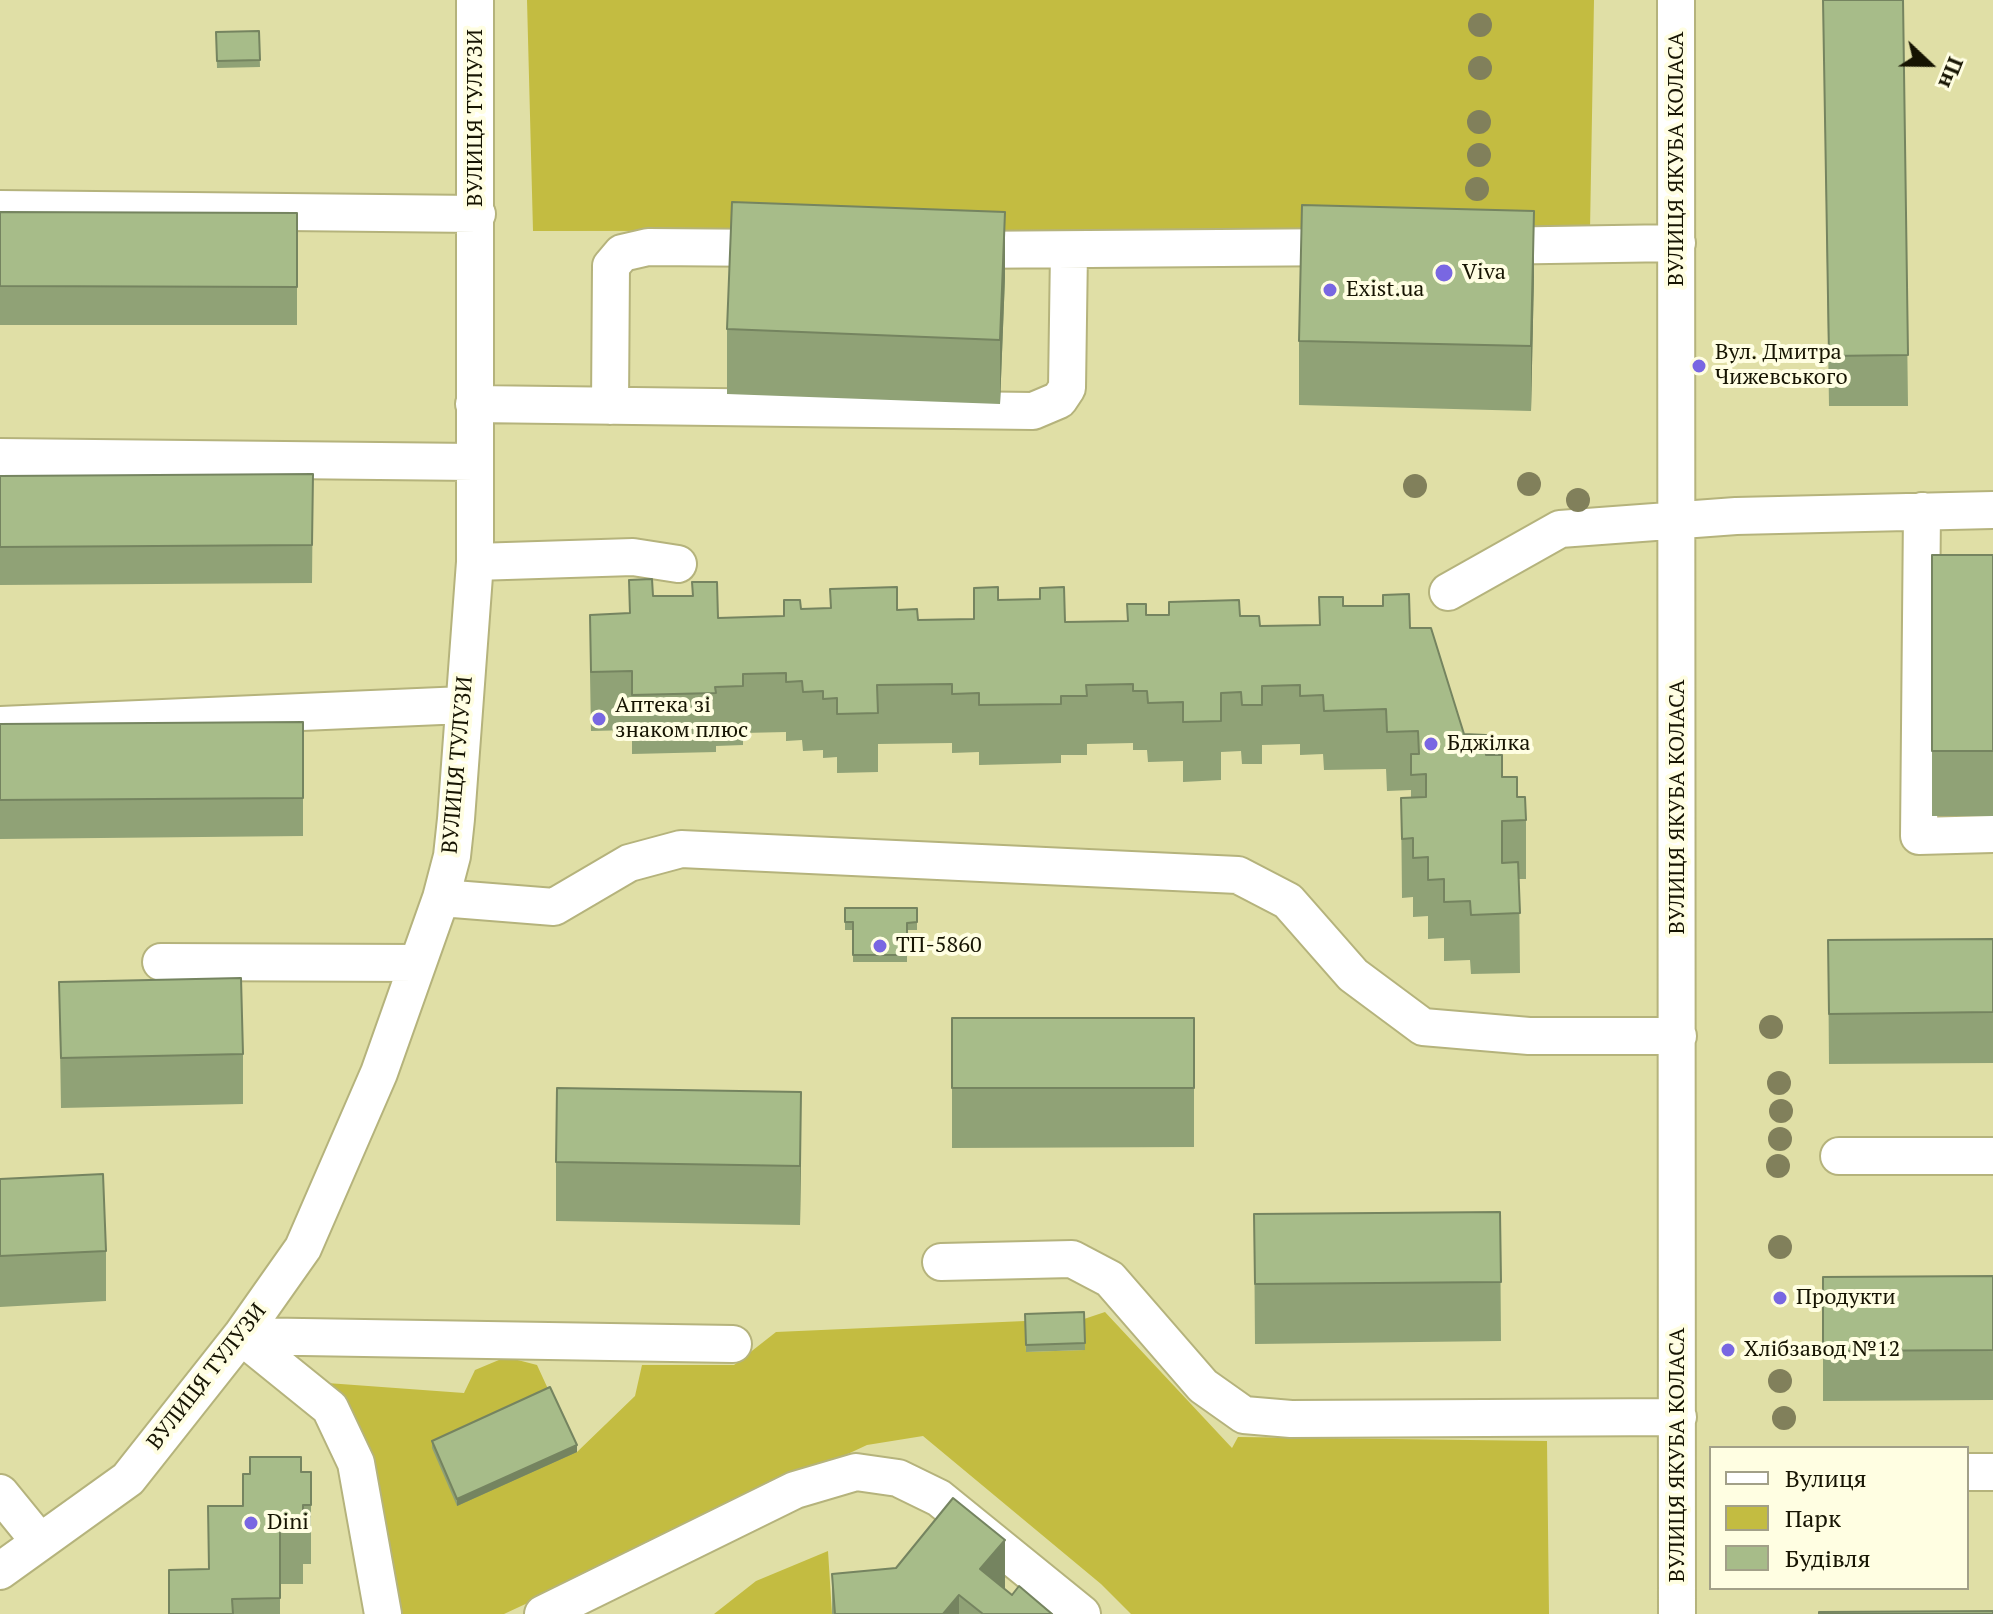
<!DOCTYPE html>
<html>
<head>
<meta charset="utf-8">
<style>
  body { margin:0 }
  #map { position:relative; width:1993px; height:1614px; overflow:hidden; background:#e0dfa6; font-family:"PT Serif",serif }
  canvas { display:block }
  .legend { position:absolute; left:1709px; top:1446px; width:260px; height:144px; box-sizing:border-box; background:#fffee2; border:2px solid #a2a088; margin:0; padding:10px 14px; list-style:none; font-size:24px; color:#161402 }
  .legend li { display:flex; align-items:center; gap:16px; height:40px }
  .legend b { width:40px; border:2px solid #a2a088 }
  .north { position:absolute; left:1889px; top:24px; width:80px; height:80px; -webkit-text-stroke:6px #fffee2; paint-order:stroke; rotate:112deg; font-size:22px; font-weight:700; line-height:32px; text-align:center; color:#161402 }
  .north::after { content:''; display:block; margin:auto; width:28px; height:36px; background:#161402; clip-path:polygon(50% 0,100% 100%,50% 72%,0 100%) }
</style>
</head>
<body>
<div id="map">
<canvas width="1993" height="1614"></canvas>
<ul class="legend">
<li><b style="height:10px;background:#fff"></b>Вулиця</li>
<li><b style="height:22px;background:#c3bc41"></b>Парк</li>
<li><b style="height:22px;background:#a7bc89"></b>Будівля</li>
</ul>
<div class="north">Пн</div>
</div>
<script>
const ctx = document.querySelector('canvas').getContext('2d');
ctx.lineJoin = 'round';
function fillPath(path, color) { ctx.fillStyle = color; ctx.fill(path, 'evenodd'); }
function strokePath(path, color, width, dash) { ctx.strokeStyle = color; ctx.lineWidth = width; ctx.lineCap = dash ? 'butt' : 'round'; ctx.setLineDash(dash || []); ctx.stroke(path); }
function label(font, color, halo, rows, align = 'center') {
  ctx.font = font + ' "PT Serif",serif'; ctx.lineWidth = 8; ctx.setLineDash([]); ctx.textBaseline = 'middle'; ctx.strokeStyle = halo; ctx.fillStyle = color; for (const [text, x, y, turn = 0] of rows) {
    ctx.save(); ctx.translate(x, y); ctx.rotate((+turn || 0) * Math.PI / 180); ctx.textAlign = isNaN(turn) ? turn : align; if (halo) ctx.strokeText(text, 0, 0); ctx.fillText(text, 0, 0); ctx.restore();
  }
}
fillPath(new Path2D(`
  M527,0h1067l-4,230 -1057,1z
  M1105,1312l127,136 6,-11 309,4 2,173h-418l-30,-30 -178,-148 -56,9 -363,169h-107l-70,-231 137,10 11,-23 31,-13 31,8 40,87 58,-56 7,-31h92l42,-33 249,-11 1,31 58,-2v-31z
  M828,1551l4,63h-118l42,-33z`), '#c3bc41');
const minor = new Path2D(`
  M1676,0l1,1614
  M0,209l477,5
  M1486,246l191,-3
  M958,250l393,-3
  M474,404l559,7 26,-11 8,-12 2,-137
  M610,406l1,-140 11,-13 26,-6 131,1
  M0,457l474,5
  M1922,511l-3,325 74,-2
  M475,562l158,-5 45,7
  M1448,592l112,-63 176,-13 257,-6
  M0,725l464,-20
  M441,898l113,9 75,-44 52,-14 557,26 50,26 65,74 70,52 106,9h149
  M161,962l256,1
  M1839,1156h154
  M941,1262l131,-3 38,20 93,107 41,29 47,4 387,-2
  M241,1336l492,8
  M241,1336l89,72 26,55 27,151
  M1967,1472h26
  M0,1493l40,49
  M0,1571l128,-92 113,-143 62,-88 76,-175 62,-175 11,-42 4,-37 19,-257v-562
  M543,1614l252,-124 61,-18 42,6 41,20 143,116`);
strokePath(minor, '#b5b37c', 40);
strokePath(minor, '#fff', 36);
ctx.fillStyle = '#81805b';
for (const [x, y] of [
  [1480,25],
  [1480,68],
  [1479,122],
  [1479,155],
  [1477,189],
  [1529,484],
  [1415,486],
  [1578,500],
  [1771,1027],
  [1779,1083],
  [1781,1111],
  [1780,1139],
  [1778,1166],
  [1780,1247],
  [1780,1381],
  [1784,1418]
]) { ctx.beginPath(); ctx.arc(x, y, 12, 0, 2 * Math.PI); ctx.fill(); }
fillPath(new Path2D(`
  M1823,0h80l5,406h-79z
  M259,31l1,36 -43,1 -1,-36z
  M0,212l297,1v112h-297z
  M1534,275l-3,136 -232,-6v-64z
  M1005,277l-5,127 -273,-10v-65z
  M313,474l-1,109 -312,2v-109z
  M1932,555h61v261h-61z
  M629,580l24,16 65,22 66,-2v-16l17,9 96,1 21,10 56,-1 24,-19 67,22 62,-1v-17l19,11 94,1 20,10 59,-1v-28l24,9 67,22 54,106 22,21 31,42 9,23v59h-7l1,94 -49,1 -1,-14 -26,1v-23l-16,1v-23l-15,1v-20l-11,1 -1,-100h10v-8l-24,1 -1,-22 -62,1 -1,-16 -23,1v-11l-38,1v19h-20l-1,-13 -20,1v28l-38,2v-21l-35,1 -1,-12h-14v-7l-46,1v11h-26v8l-82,2v-13l-27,1v-10l-74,1v28l-41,1v-16l-14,1v-8l-20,1 -1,-11 -16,1v-9l-43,1v12l-27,1v6l-84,2v-24l-41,1 -1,-57v-59l39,-2z
  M303,722v114l-303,3v-115z
  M845,908h72v22h-10v32h-54v-32h-8z
  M1993,939v124l-164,1 -1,-124z
  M59,982l184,72v50l-182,4z
  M952,1018h242v129l-242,1z
  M801,1151l-1,74 -244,-4v-59z
  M0,1179l106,72v50l-106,6z
  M1500,1212l1,129 -246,3 -1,-130z
  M1993,1276v124l-170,1v-124z
  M1084,1312l1,38 -59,2 -1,-38z
  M432,1441l145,11 -120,54 -25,-58z
  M301,1472h10v92h-8v20h-23v30h-111l39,-45 35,-63z
  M832,1574l173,15 7,6 40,19h-220z`), '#90a276');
fillPath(new Path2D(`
  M1534,211v64l-3,136v-65z
  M1005,212v65l-5,127v-64z
  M801,1092v59l-1,74v-59z
  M577,1445v7l-120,54v-7z
  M1005,1540v50l-25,-21z
  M959,1595v19h-16z`), '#758460');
const building = new Path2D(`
  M1823,0h80l5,355 -79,1z
  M259,31l1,29 -43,1 -1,-29z
  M732,202l273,10 -5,128 -273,-11z
  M1302,205l232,6 -3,135 -232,-5z
  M0,212l297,1v74l-297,-1z
  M313,474l-1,71 -312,2v-71z
  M1932,555h61v196h-61z
  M652,579l1,17h40l-1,-14h25l1,36 66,-2v-16h16l1,9 30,-1 -1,-19 67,-2v23l20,-1 1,11 56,-1v-31l24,-1v13l42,-1v-11l24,-1 1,35 63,-1 -1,-17h19v11h23v-13l70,-2 1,16h19l1,10 60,-1 -1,-28h24v9h40v-11l26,-1 1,34h21l33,106 22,1v20h16v22h15v20h8l1,23 -24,1v42l16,-1 2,51 -49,2 -1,-14 -26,1v-23l-16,1v-23l-15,1v-20l-11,1 -1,-41 25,-1v-23l-15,1v-21h8l-1,-23 -31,1 -1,-23 -62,2 -1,-16 -23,1v-11l-38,1v19h-20l-1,-13 -20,1v28l-38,1v-20l-35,1 -1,-12h-14v-7l-47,1 1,11h-26v8l-82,1v-12l-27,1v-10l-75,1 1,28 -41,1v-16l-14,1v-8l-20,1 -1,-11 -16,1v-9l-43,1v12l-28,1 1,6 -84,2v-24l-41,1 -1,-57 40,-2 -1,-33z
  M303,722v76l-303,2v-76z
  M845,908h72v14l-10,1v32h-54v-33h-8z
  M1993,939v73l-164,2 -1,-74z
  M241,978l2,76 -182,4 -2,-76z
  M952,1018h242v70h-242z
  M557,1088l244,4 -1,74 -244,-4z
  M103,1174l3,77 -106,5v-77z
  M1500,1212l1,70 -246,2 -1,-70z
  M1993,1276v74l-170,1v-74z
  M1084,1312l1,31 -59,2 -1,-31z
  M550,1387l27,58 -120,54 -25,-58z
  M250,1457h51v15h10v33h-8v20h-23v73l-48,1 1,15h-64v-44l40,-1 -1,-63h35v-32h7z
  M953,1498l52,42 -25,29 32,26 7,-9 33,28h-69l-24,-19 -16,19h-108l-3,-40 64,-6z
  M1993,1611v3h-174v-2z`);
fillPath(building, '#a7bc89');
strokePath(building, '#758460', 2);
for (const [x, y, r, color] of [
  [1444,273,10,"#7967e2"],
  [1330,290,8,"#7967e2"],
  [1699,366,8,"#7967e2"],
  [599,719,8,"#7967e2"],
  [1431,744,8,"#7967e2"],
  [880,946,8,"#7967e2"],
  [1780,1298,8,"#7967e2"],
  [1728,1350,8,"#7967e2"],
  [251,1523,8,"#7967e2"]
]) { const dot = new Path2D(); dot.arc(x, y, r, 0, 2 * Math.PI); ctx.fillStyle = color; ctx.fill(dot); strokePath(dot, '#fffee2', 3); }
label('22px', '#161402', '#fffee2', [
  ["ВУЛИЦЯ ТУЛУЗИ",476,118,-90],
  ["ВУЛИЦЯ ЯКУБА КОЛАСА",1677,159,-90],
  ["ВУЛИЦЯ ТУЛУЗИ",458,765,-85],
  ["ВУЛИЦЯ ЯКУБА КОЛАСА",1678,807,-90],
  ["ВУЛИЦЯ ТУЛУЗИ",207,1377,-52],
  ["ВУЛИЦЯ ЯКУБА КОЛАСА",1678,1455,-90]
]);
label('22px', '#161402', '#fffee2', [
  ["Viva",1462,273],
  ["Exist.ua",1346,290],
  ["Вул. Дмитра",1715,353],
  ["Чижевського",1715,378],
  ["Аптека зі",615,706],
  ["знаком плюс",615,731],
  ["Бджілка",1447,744],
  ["ТП-5860",896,946],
  ["Продукти",1796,1298],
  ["Хлібзавод №12",1744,1350],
  ["Dini",267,1523]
], 'left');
</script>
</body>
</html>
